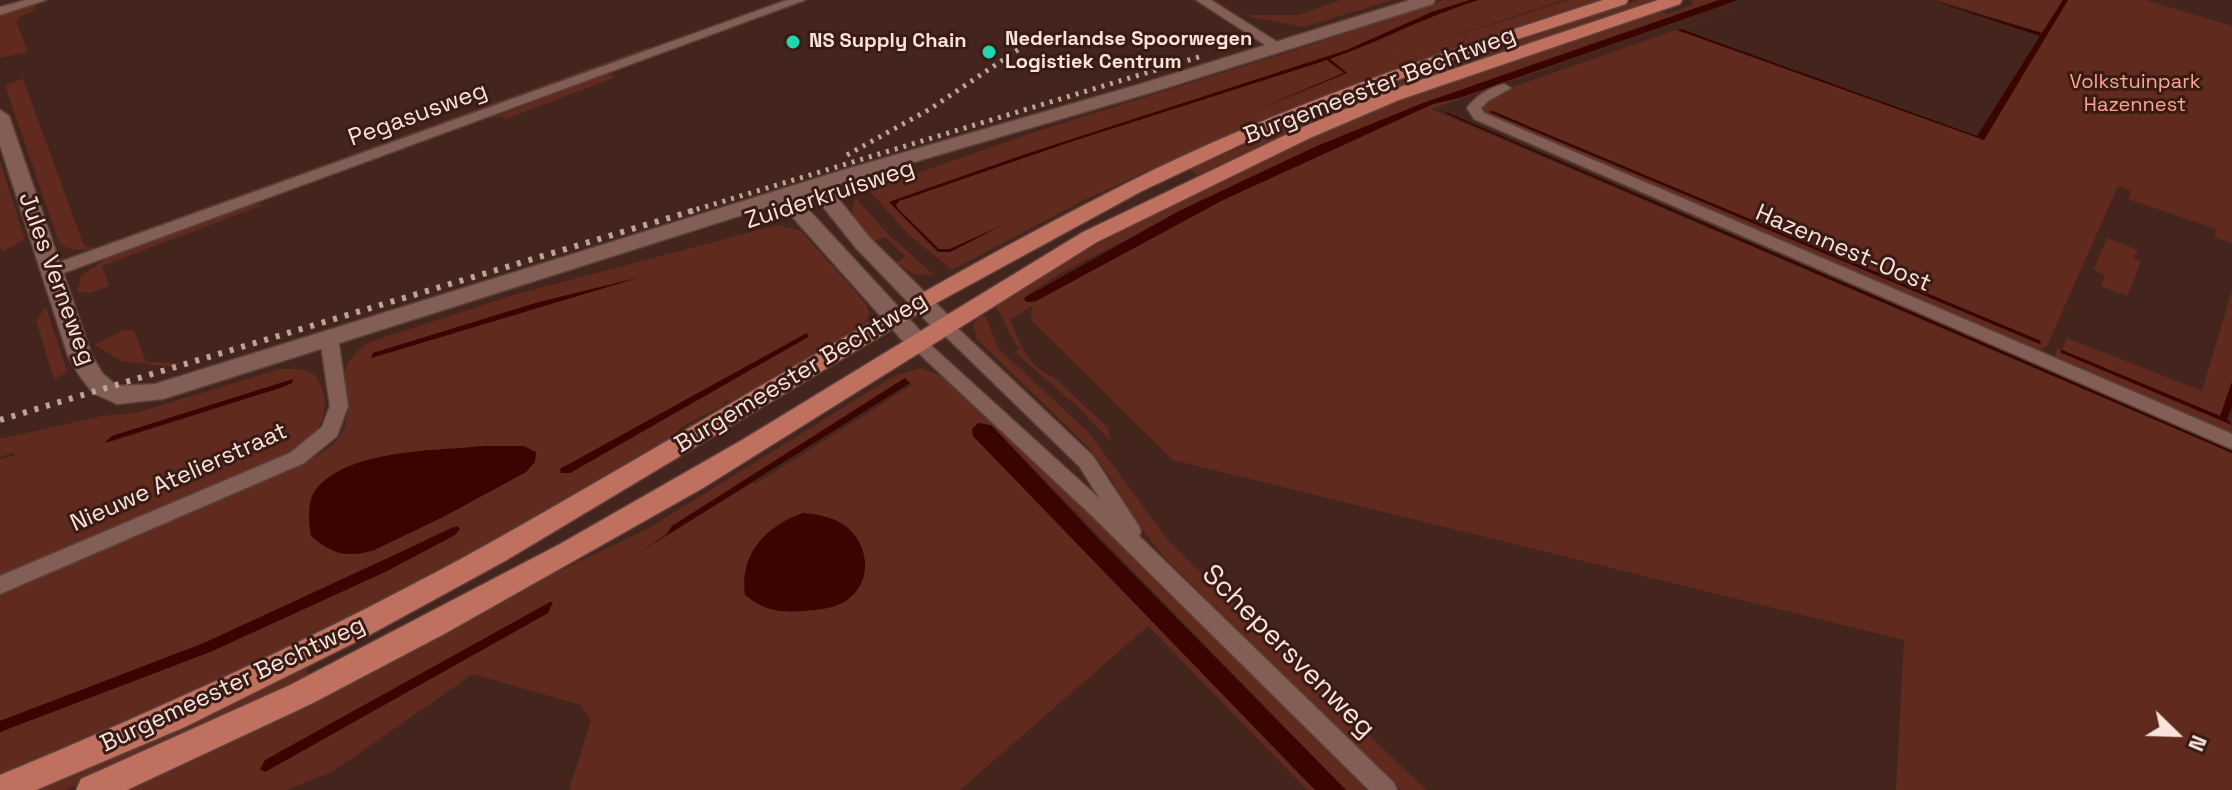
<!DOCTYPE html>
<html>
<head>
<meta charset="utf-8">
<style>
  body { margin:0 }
  #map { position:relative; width:2232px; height:790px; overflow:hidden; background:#44251e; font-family:"Space Grotesk",sans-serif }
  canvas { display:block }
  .north { position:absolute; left:2136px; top:694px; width:80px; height:80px; -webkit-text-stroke:6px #391b14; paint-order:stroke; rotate:113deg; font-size:22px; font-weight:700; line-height:32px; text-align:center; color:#f7e2dc }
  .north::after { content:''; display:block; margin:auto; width:28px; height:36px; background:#f7e2dc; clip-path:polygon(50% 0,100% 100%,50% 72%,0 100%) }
</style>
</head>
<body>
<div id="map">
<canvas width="2232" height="790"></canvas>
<div class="north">N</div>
</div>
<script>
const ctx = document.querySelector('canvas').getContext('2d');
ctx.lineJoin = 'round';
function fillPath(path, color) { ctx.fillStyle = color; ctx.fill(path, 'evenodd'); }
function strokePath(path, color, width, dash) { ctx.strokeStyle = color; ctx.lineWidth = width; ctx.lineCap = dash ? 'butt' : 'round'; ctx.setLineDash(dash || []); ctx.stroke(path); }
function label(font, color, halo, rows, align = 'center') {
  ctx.font = font + ' "Space Grotesk",sans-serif'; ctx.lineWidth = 6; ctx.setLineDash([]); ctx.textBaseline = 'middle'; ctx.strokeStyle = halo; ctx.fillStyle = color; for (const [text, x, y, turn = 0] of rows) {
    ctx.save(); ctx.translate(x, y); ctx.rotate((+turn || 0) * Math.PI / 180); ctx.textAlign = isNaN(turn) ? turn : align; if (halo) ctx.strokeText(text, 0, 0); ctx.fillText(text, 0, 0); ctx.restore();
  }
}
fillPath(new Path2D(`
  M1220,0l26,15h52l43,-15h51l-88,27 -53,-10z
  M1443,0h27l-38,12 -85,38 -324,105 -133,47 48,50h12l51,-27 -51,24h-11l-41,-40 -2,-4 3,-4 174,-60 254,-81 17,13 -93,37 96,-37 -18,-14 49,-18 58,-28 42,-13h85l-184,61 189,-61h39l-459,171 -64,29 -132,70 -42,-34 -41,-46 166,-58 276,-87z
  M1638,0h22l-364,131 -99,44 -8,-6 181,-77z
  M1692,0h27c-195,67 -391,131 -574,230 -39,21 -86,40 -121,68l7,5 5,-2 187,-101 210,-96 26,-6 282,-98 -310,109 801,344v337h-336l8,-150 -731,-180 -142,-140 1,-14 -22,14c9,22 20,50 44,57l54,51 2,13 -30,-32 -65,-57 5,-3c-13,-14 -14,-31 -26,-44 114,-70 233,-132 356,-184 101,-42 206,-75 310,-110l8,3 24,-9z
  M1761,0l-83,30 306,110 84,-140h77l87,26v217l-18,-6 2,-8 -88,-30 3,-8 -13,-5 -71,160 -12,6 -562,-242 3,-10zM1493,111l548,230 -2,3 -550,-232z
  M1937,0h126l-21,33z
  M34,5l2,5 -16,6 -4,5 12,31 -28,6v-42z
  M651,46l-5,5 -548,197c-14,2 -28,5 -39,-6l-54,-157 18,-6 61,167 9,2z
  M607,74l9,3 -111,42 -2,-3 -14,3z
  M0,161l25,79 -23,12 -2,-7z
  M856,198l31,35 47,42 -20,-1 -18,-11 10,-6 -21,-20 -11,4c-12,-13 -29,-25 -18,-43z
  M252,204l11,1 -161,61 7,20 -19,7 -13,-1 4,-16 29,-20z
  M778,225l23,6 66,74 2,10 -6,12 -133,78 1,-4h-6l-2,4 -43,23 -3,11 -348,194 -329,145v-46l210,-80 175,-80 72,-39 3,-4 -9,-2 -69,35 -178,81 -204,78v-128l299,-128c52,-24 52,-40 46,-93 4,-15 13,-22 25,-30l147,-48zM589,292l-217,66 -1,-1 2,-4 166,-51zM807,333l1,4 -238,136 -10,-4zM484,446h43l10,9 -11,17 -83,45 -69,33 -16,4 -23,-1 6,-84 28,-10z
  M2107,238l31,12 -5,8 8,3 -14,35 -26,-10 4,-10 -11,-7z
  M2232,290v92l-11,34 -159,-66 5,-12 135,53z
  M46,307l21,65 -13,8 -18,-60z
  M981,314l5,3 12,31 91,85 80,108 257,249h-25l-235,-231 -32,-40 -24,-42 -22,-30 -111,-108 -4,-14z
  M123,330h11l12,32 35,1 -7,4 -53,-6 -26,-16z
  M2057,348l5,2 -1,3 171,72v13l-178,-76z
  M921,368l28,11 35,28 382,383h-20l-353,-363 -15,-4 -5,13 342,354h-8l-159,-164 -188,164h-391l22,-69 -10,-16 -108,-31 -141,98 -46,18h-163l196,-91 222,-119 108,-52 245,-152zM905,378l7,7 -158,100v-3l-116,71 28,-18 7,-9zM803,513l27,5 34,59 -18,24 -65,-79zM552,602l-4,11 -286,158z
  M280,369h20l15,6c20,30 8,54 -17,74l-298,128v-117l15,-5 -1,-3 -14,5v-18l102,-23 34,-3zM283,387l-172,55 -5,1 6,-7 124,-39z
  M305,666l6,13 -246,111h-37z`), '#602a1f');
fillPath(new Path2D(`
  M1470,0h8c-51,16 -98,41 -148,59l17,14 -95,39 92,-39 -17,-13 -254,81 -174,60 -3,4 2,4 41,40h11l51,-23 -51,26h-12l-49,-50 134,-47 324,-105 85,-38z
  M1719,0h19l-279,98 -26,6 -210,96 -187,101 -10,1 -2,-4 155,-87 138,-65 106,-43z
  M1931,0l111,33 21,-33h5l-84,140 -307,-110 4,-1 296,107 63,-100z
  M1493,111l44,19 504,211 -1,3 -551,-232z
  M1446,112l786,337v4l-785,-339z
  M641,277l-270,81 2,-5 166,-51z
  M807,333l1,4 -238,136h-9l-1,-4z
  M2062,350l158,66 12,-34v25l-5,12 5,6 -172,-73z
  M905,378l5,5 -273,171 29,-19 6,-9z
  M293,379l-1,4 -9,4 -179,56 8,-7z
  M978,423l13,2 103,109 252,256h-31l-342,-354 -1,-7z
  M484,446h39l13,6 -1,10 -9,10 -83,45 -69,33c-27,8 -42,4 -63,-14 -2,-16 -5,-35 6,-48 34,-39 119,-37 167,-42z
  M803,513c14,1 34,5 45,15 23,21 24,57 -4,74 -12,7 -28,8 -42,9 -24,2 -38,-1 -57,-16 -6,-41 21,-69 58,-82z
  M457,526l3,3 -5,6 -70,37 -175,80 -210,80v-11l204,-78z
  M550,602h3l-5,11 -283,159 -5,-3 5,-9z`), '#3a0400');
const minor = new Path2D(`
  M26,0h20l-46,15v-8z
  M787,0h18l-747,275 -6,1 -8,-5 2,-4z
  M1196,0h15l74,47 -12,3z
  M1504,84l7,4 -23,13 -7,7 3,5 748,321v15l-758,-330 -7,-11c10,-13 22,-20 37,-24z
  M944,319l6,2 143,135 45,69 3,6 -2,5 254,246 4,8h-28l-280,-277 -177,-166 -3,-4 3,-4h12l176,160 -21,-33 -141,-137 -3,-4z
  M329,332l9,6 10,68 -11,30 -33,27 -304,131v-18l290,-123 32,-26 8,-21 -10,-68z`);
const tertiary = new Path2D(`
  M1410,0h25l-2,4 -277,87 -327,96 41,51 82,81 3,6 -3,6h-16l-80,-83 -44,-55 -15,4 129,140 4,6 -4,6h-16l-130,-146 -617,196 -46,5 -24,-11 -14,-18 -11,-19 -68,-211v-35l9,6 83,240 11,18 14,12 38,-2 685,-213 304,-88z`);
const primary = new Path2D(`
  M1603,0h25l-2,4 -200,65 -146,57 -138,65 -213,116 -424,254 -141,77 -179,89 -149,63h-36v-15c166,-69 329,-143 486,-230 214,-120 421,-251 641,-362 153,-77 313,-130 476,-183z
  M1658,0h24l-2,4 -281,96 -89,38 -213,104 -394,246 -257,145 -135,71 -184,86h-51l5,-11 209,-94 270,-141 182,-104 341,-208 213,-102 89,-38z`);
strokePath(minor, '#5a403a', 3);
strokePath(tertiary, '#5a403a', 3);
strokePath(primary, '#5a403a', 3);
fillPath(minor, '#825e55');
fillPath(tertiary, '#825e55');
fillPath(primary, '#bf705f');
strokePath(new Path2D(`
  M847,155l83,-46 101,-68
  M688,212l514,-156`), '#bca49d', 5, [3, 6]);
strokePath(new Path2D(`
  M0,420l695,-210`), '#bca49d', 6, [4, 8]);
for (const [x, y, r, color] of [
  [793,42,8,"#23d5af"],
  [989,52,8,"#23d5af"]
]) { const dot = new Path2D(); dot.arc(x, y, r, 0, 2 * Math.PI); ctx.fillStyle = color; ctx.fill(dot); strokePath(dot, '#391b14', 3); }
label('bold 20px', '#f7e2dc', '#391b14', [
  ["Nederlandse Spoorwegen",1005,40],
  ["Logistiek Centrum",1005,63],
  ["NS Supply Chain",809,42]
], 'left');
label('20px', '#fea591', '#391b14', [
  ["Volkstuinpark",2135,83],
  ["Hazennest",2135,106]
]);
label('24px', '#f7e2dc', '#391b14', [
  ["Burgemeester Bechtweg",1380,86,-21],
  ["Pegasusweg",418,115,-20],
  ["Zuiderkruisweg",830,195,-18],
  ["Hazennest-Oost",1843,249,23],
  ["Jules Verneweg",56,279,70],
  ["Burgemeester Bechtweg",801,373,-31],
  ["Nieuwe Atelierstraat",179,478,-24],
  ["Burgemeester Bechtweg",233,685,-25]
]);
label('28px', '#f7e2dc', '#391b14', [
  ["Schepersvenweg",1288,652,45]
]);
</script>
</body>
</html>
